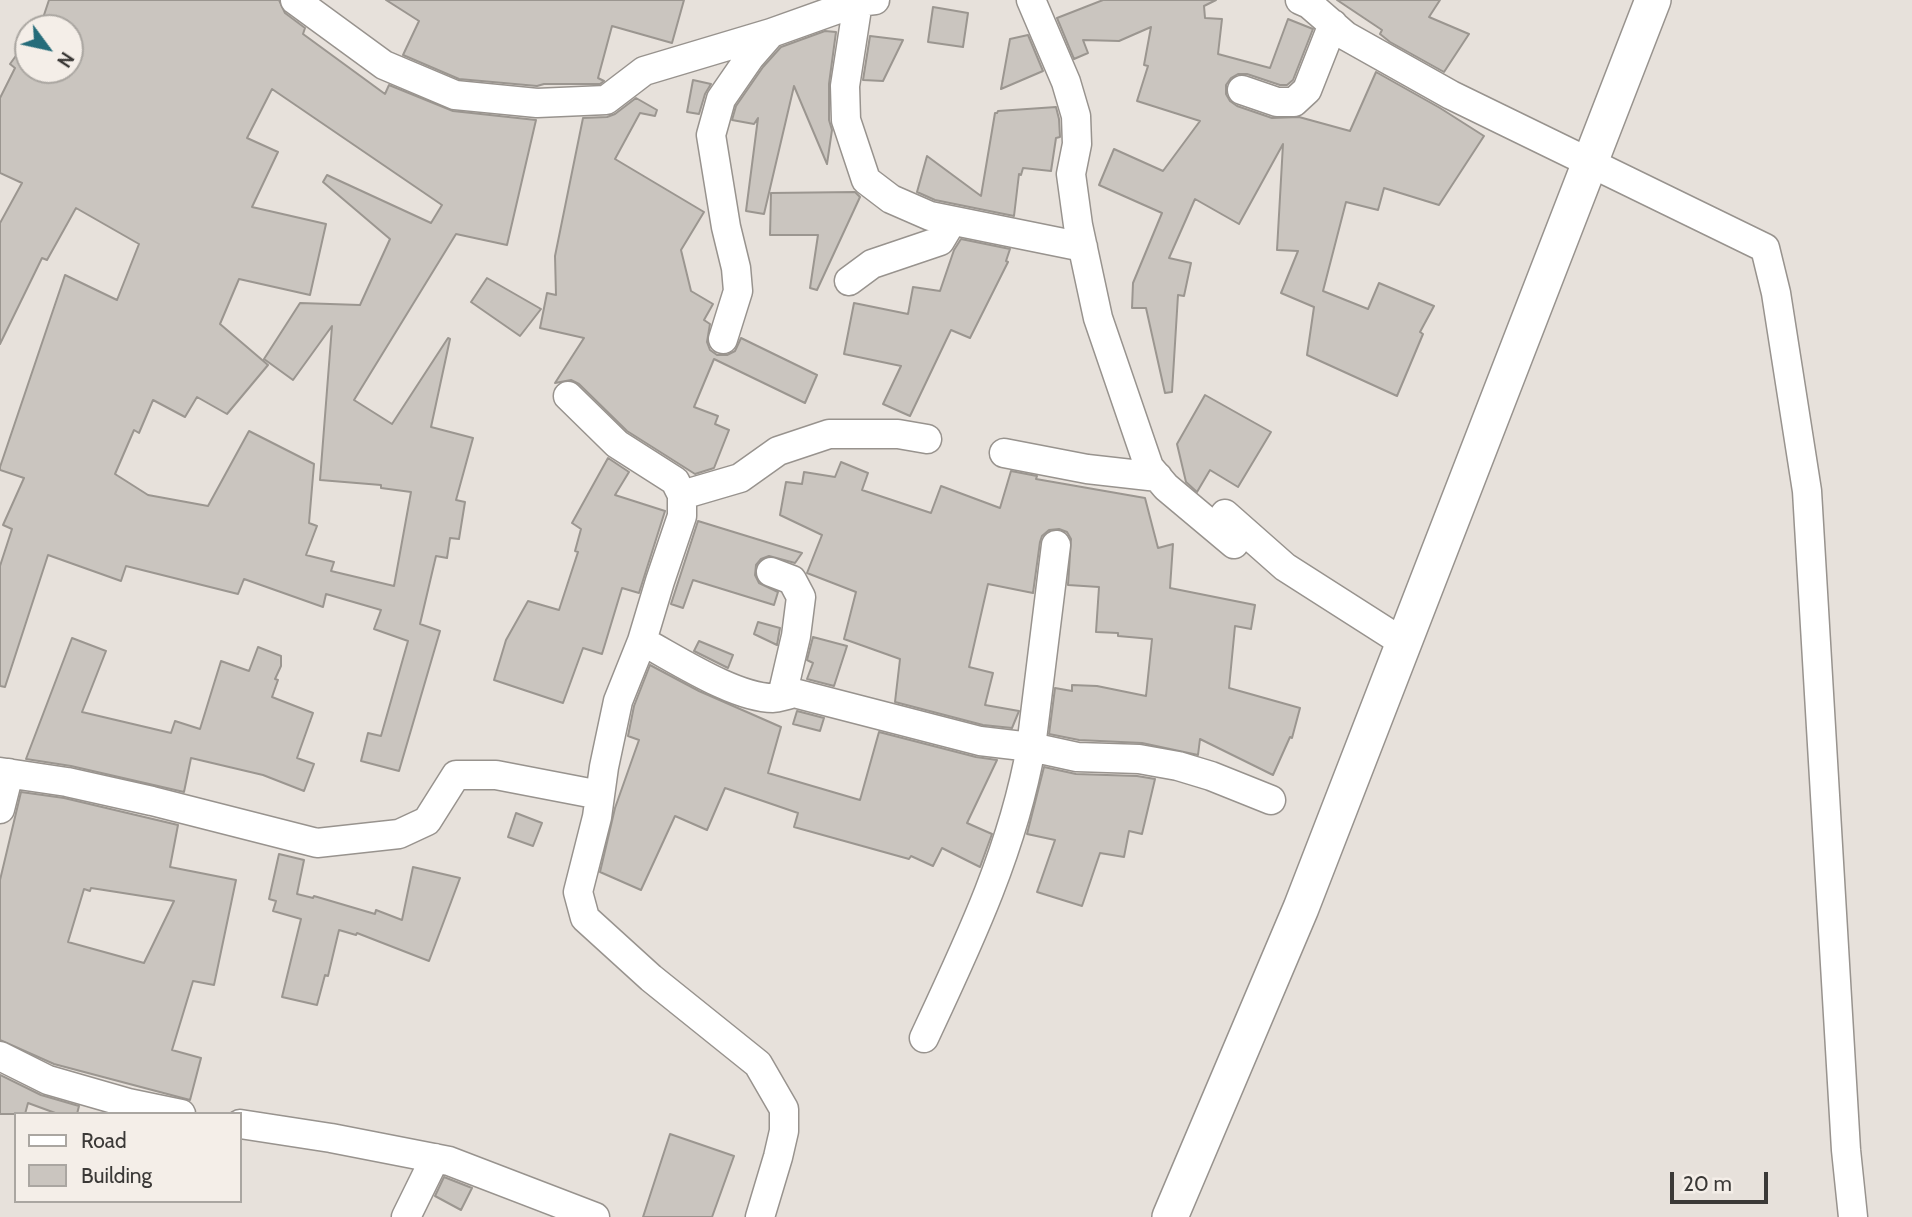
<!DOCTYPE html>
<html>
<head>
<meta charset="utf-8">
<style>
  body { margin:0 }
  #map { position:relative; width:1912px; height:1217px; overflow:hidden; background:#e7e1db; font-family:Cabin,sans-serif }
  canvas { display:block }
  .legend { position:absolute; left:14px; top:1112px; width:228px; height:91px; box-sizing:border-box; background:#f4eee8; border:2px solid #aaa6a1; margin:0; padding:9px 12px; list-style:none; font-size:21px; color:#3b3937 }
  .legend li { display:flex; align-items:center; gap:14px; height:35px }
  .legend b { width:35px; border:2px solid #aaa6a1 }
  .north { position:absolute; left:14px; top:14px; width:70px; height:70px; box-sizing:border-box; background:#f4eee8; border:2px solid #aaa6a1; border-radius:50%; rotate:123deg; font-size:19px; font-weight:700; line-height:28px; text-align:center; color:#3b3937 }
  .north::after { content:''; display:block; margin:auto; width:24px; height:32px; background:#256c7a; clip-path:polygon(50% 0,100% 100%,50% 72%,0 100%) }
  .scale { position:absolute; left:1670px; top:1172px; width:98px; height:32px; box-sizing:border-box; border:4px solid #3b3937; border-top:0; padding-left:9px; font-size:21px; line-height:24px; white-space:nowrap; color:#3b3937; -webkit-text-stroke:5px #f4eee8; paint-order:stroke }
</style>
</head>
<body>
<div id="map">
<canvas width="1912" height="1217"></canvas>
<ul class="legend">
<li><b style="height:9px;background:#fff"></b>Road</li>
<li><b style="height:19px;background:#cac5bf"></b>Building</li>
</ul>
<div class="north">N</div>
<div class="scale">20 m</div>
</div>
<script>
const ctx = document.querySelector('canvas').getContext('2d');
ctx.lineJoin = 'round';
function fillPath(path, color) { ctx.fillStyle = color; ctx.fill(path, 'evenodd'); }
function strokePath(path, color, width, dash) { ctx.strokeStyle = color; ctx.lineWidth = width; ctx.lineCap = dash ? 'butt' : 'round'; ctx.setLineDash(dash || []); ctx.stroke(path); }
const building = new Path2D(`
  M49,0h230l6,13 20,15 -2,6 82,60 4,-9 64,26 83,9 -29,125 -51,-11 -102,166 38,24 56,-86 2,1 -19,88 42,11 -17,62 9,2 -6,37 -9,-1 -3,20 -11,-2 -16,68 20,7 -41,140 -38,-10 7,-28 13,3 27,-95 -34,-12 7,-19 -55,-16 -3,13 -79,-28 -6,15 -112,-28 -5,15 -73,-26 -43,132 -5,-1v-120l12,-37 -9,-4 21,-47 -24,-8v-3l65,-192 52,25 22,-56 -63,-36 -29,52 -5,-2 -42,86v-121l22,-40 -22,-10v-75l15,-30 -5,-4 18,-25v31h42v-42h-34l6,-7zM272,89l170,116 -11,18 -104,-48 -4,7 67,57 -30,66 -60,-2 -36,56 29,21 39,-54 -12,154 61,5v3l30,4 -17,94 -63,-15 3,-9 -28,-7 11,-29 -8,-3 5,-59 -65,-33 -41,75 -60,-11 -33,-21 19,-44 5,3 14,-33 32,17 12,-20 30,17 41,-49 -48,-41 19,-45 71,16 16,-71 -74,-17 26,-55 -31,-14z
  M386,0h298l-12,43 -60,-17 -14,52 6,3 -4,3h-56l-7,2 -78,-7 -56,-24 16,-34z
  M1103,0h113l-12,6 1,12 17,1 -4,35 52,14 18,-49 25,10 -20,51 -6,5h-7l-33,-11h-9l-7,4 -5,7v9l4,7 7,5 35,12 27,-1 51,14 26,-59 64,36 44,28 -45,69 -55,-17 -6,22 -32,-8 -23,89 45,18 11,-26 55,23 -14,26 3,2 -26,62 -90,-41 7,-48 -33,-14 17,-42 -21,-1 6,-106 -44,80 -44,-25 -26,59 22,5 -7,33 -6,-1 -6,97 -7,1 -19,-85h-14l1,-25 29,-70 -63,-28 15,-36 49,22 37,-50 -63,-20 11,-35 -4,-1 7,-38 -32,14 -36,-1 5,13 -14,6 -17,-41z
  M1337,0h103l-11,17 40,17 -25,38 -54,-30 -10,-8 2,-4z
  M933,7l35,6 -5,34 -35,-5z
  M825,31l11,1 -7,52v36l3,10 -5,34 -33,-78 -30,128 -18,-3 12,-93 -4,6 -22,-4 4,-14 27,-39 18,-20z
  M1028,35l15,36 -42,18 9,-50z
  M870,36l33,4 -20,41 -20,-1z
  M693,80l18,4 -6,10 -6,20 -12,-2z
  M636,98l21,12 -2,6 -15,-3 -25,46 89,53 -23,38 10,41 22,13 -9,16 6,4 -3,18 3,8 7,5h10l8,-4 6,-13 76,37 -12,28 -91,-44 -20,48 24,9 -3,8 14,6 -15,38 -19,6 -68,-43 -48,-47 -8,-4 -16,3 29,-45 -44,-10 7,-35 9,2 -1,-39 28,-138 24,-1 8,-3z
  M1056,107l3,12 1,18 -4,1 -5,33 -28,-3 -2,7 -2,-1 -5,42 -79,-16 -18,-8 10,-36 54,40 14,-83h2l1,-2z
  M855,192l5,5 -43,93 -7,-2 8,-53h-48l1,-42z
  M961,239l49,10 -4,12 2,1 -38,76 -19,-8 -41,86 -27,-12 18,-38 -57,-12 10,-51 54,11 5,-27 27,4 14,-41z
  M487,278l54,31 -21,27 -49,-34z
  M1205,395l66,37 -33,55 -28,-17 -13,22 -11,-10 -9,-38z
  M608,458l21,14 -14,23 50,16 -26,82 -17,-5 -20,66 -19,-6 -20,55 -69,-23 12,-40 22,-39 31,9 19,-58 -3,-1 6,-22 -9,-6z
  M841,462l27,11 -6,17 69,23 10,-27 59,22 11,-37 26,5 -1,3 109,19 13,50 15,-4 -3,44 85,17 -4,24 -16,-3 -6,62 71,20 -8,30 -2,-1 -17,38 -73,-36 -2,16 -56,-12 -63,-3 -30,-6 6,-46 17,3v-6l25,1 49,10 6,-57 -34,-3v-3l-22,-1 3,-45 -31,-2 3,-46 -4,-7 -8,-3 -10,1 -7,6 -2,6 -7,51 -45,-9 -19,83 24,6 -8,32 34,6 -7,17 -29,-3 -88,-23 5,-43 -56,-20 12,-47 -49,-19 15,-38 -42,-20 6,-33 16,2 2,-12 31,5z
  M698,521l104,32 -7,10 -26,-7 -8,3 -5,6 -1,10 4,8 19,9 -4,13 -81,-25 -10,28 -12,-4z
  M758,622l22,6 -3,17 -23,-11z
  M813,637l34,9 -13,40 -27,-7 6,-16 -6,-3z
  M72,638l34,13 -24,61 89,21 4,-12 25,8 21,-68 28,10 9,-24 23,9v10l-6,13 3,1 -6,17 41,16 -16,45 17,6 -10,27 -41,-16 -72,-17 -7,34 -113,-26 -45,-7z
  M699,641l34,14 -5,13 -34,-17z
  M650,665l49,26 82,36 -13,46 92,27 19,-68 97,25 21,3 -30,63 25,11 -12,33 -38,-19 -9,18 -22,-10 -2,3 -115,-32 4,-14 -73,-25 -18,42 -32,-14 -34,74 -41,-18 15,-64 24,-68 -11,-4 6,-30z
  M797,711l27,7 -4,13 -27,-7z
  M1044,767l32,7 61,2 18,3 -13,55 -13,-3 -5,26 -24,-4 -18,53 -45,-14 18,-52 -28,-6z
  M21,792l43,6 114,27 -8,42 66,13 -22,105 -21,-4 -21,69 29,8 -11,42 -136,-36 -54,-24v-160zM91,888l83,13 -30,62 -76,-21 16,-53 6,2z
  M516,813l26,10 -9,23 -25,-9z
  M279,854l25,6 -7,34 16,4 1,-2 61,18 1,-4 26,10 11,-53 47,11 -31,83 -72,-28 -1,2 -17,-5 -11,46 -3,-1 -8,30 -35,-8 19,-78 -28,-8 3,-10 -7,-2z
  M0,1075l41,20 38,11 -2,8h-19l-30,-11 -3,11h-25z
  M670,1134l64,22 -22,61h-69z
  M444,1177l28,11 -11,22 -26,-14z`);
fillPath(building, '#cac5bf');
strokePath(building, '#9b9690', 2);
const minor = new Path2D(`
  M295,0l89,65 71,30 82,8 69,-3 38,-29 127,-38
  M1031,0l35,82 10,34 1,28 -6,30 7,51 20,93 51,149 17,20 68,57
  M1300,0l9,4 37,32 105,59 314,153 11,45 31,198 39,659 7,67
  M858,2l-13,84 1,34 20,60 25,19 39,17 153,31
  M1242,90l35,12h17l13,-12 26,-66
  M849,281l23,-17 68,-23 12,-20
  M723,339l15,-48 -2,-23 -10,-41 -15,-92 10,-36 29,-42 21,-24 87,-31 17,-2
  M568,396l49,48 58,37 7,14v21l-22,65 -18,60c34,18 93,57 131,57 7,-1 14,-3 21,-5l186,48 51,6 25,-202
  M1004,453l83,16 71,8
  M682,495l58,-17 38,-27 51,-17h69l29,5
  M1225,514l60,53 119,76
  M771,572l21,8 9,17 -5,39 -14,60
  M642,641l-24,60 -14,66 -7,50 -19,75 7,26 66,60 107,86 26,45v22l-6,26 -18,60
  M0,772l67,10 85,19 165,42 82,-9 28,-13 29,-46h40l104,20
  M0,809l9,-36
  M924,1038c44,-94 89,-188 107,-291l46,10 62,2 39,7 33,10 60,24
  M0,1056l48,24 80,23 53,11
  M240,1124l91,14 118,23 146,56
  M406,1217l29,-59`);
const tertiary = new Path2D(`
  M1170,1217l131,-309 352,-908`);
strokePath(minor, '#98938e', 31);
strokePath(tertiary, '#98938e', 38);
strokePath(minor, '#fff', 28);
strokePath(tertiary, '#fff', 35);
</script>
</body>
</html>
